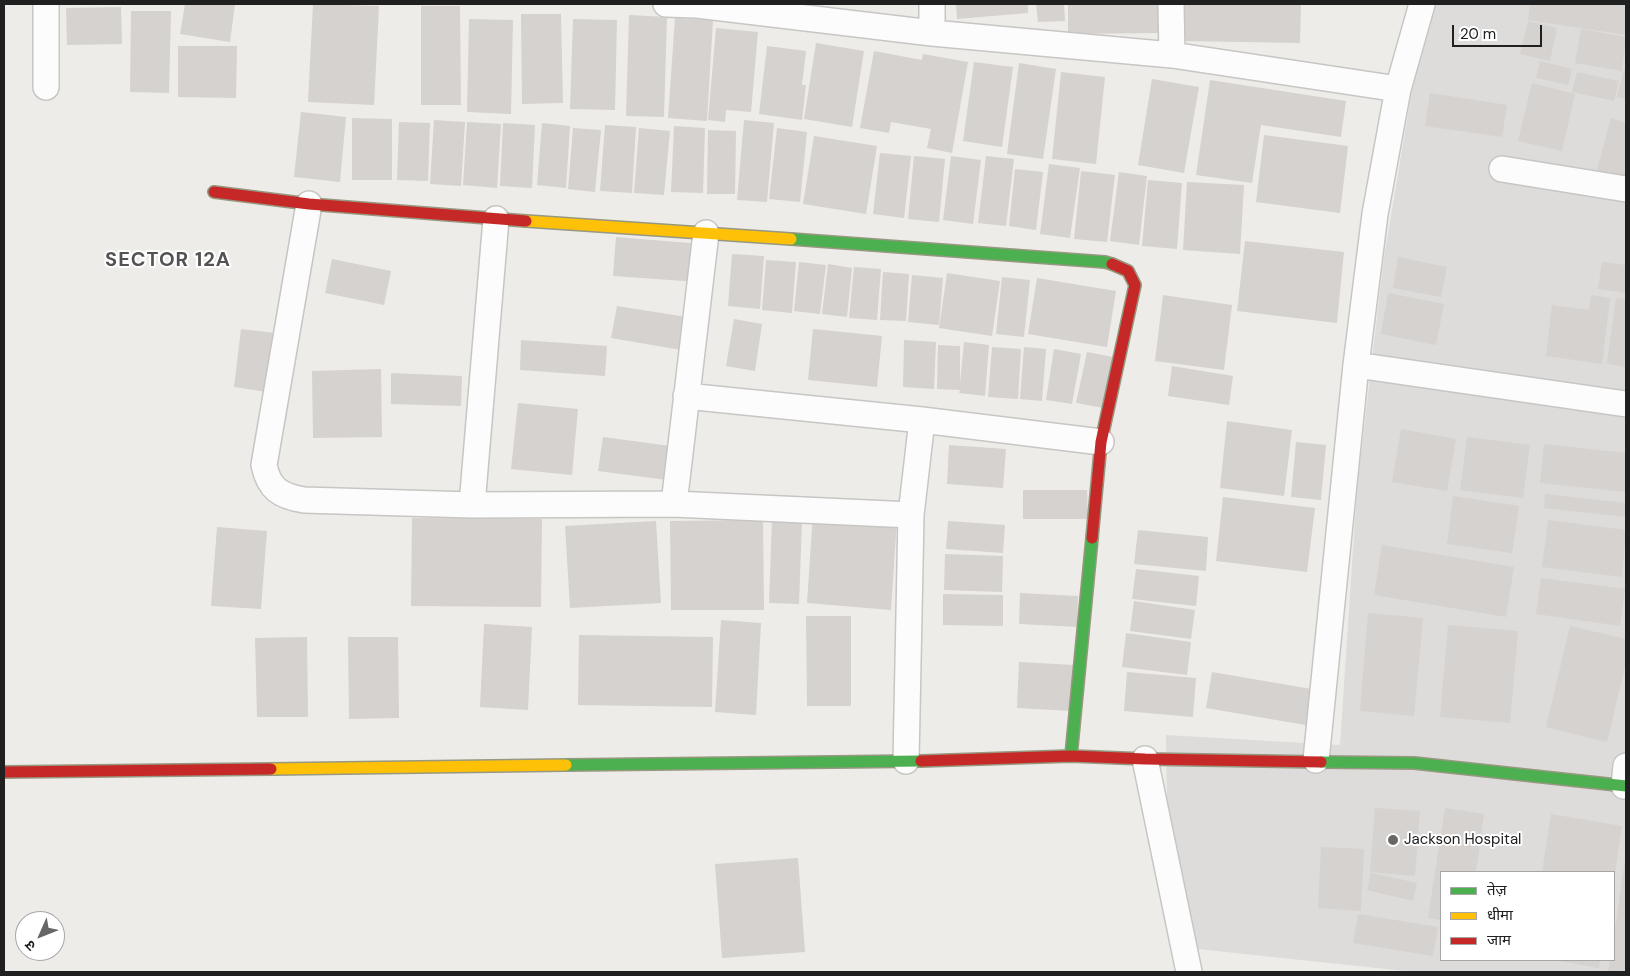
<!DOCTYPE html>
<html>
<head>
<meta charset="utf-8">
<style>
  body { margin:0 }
  #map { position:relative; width:1630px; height:976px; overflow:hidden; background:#eeece8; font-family:"DM Sans","Noto Sans Devanagari",sans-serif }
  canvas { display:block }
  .frame { position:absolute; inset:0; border:5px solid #202020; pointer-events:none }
  .legend { position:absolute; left:1440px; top:871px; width:175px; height:90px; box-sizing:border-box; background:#fff; border:1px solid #a6a6a6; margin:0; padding:6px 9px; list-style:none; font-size:15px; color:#202020 }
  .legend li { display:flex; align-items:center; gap:10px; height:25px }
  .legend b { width:25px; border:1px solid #a6a6a6 }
  .north { position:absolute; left:15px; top:911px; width:50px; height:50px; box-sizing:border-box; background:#fff; border:1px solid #a6a6a6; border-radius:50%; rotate:226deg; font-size:14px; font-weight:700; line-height:20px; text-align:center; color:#202020 }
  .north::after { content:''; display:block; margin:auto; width:18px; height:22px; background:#686766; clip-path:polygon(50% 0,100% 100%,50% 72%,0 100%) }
  .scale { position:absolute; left:1452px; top:25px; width:90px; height:22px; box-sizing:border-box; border:2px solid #202020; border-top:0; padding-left:6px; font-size:15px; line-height:18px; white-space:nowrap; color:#202020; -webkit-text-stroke:4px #fff; paint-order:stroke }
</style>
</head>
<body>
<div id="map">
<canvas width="1630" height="976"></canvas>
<div class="frame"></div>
<ul class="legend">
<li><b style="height:6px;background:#4caf50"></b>तेज़</li>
<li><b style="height:6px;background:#ffc107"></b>धीमा</li>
<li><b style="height:6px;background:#c62828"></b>जाम</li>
</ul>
<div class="north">उ</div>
<div class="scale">20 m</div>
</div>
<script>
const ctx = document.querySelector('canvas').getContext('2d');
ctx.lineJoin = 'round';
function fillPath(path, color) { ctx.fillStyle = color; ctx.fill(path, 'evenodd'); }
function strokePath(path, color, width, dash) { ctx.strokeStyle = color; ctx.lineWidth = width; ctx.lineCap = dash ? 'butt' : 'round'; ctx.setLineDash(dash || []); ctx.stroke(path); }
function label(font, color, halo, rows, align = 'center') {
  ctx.font = font + ' "DM Sans",sans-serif'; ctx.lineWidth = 4; ctx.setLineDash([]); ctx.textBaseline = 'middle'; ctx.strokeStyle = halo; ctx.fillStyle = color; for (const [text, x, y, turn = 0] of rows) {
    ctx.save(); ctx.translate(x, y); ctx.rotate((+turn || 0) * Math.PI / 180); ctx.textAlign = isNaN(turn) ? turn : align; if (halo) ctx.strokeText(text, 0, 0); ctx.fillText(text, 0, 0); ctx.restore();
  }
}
fillPath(new Path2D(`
  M1434,4h192v968h-212l-245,-26 -3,-211 174,10 17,-256 27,-232 31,-184zM1441,872h173v88h-173z`), '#dddcda');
fillPath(new Path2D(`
  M185,4h50l-5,38 -50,-8z
  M313,4l66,2 -5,99 -66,-3z
  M956,4h72v9l-71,6z
  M1036,4h28l1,17 -27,1z
  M1068,4h92v29l-92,1z
  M1185,4h116l-1,39 -116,-2z
  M1530,4h96v31l-98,-15z
  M421,6h39l1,99h-40z
  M121,7l1,37 -55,1 -1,-37z
  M131,11h40l-2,82 -39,-1z
  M521,14h40l2,89 -41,1z
  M629,15l38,2 -3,100 -38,-1z
  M675,18l38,2 -6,101 -39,-3z
  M469,19l44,1 -2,94 -44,-2z
  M573,19l44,1 -2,90 -45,-1z
  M1528,21l29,7 -7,33 -30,-7z
  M716,28l42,4 -7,80 -25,-2 -1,12 -17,-2z
  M1581,29l45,8 -4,34 -47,-8z
  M816,43l48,8 -12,76 -48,-8z
  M178,46h59l-1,52 -58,-1z
  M767,46l39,5 -4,34h4l-4,35 -43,-6z
  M874,51l48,9 1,-6 45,8 -16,91 -25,-5 4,-19 -40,-7 -2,11 -29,-5z
  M1540,61l32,8 -4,16 -32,-7z
  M974,62l39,5 -11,80 -39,-6z
  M1019,63l37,6 -13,90 -36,-5z
  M1624,70l2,1v28l-9,-2z
  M1061,72l44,5 -9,87 -44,-5z
  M1577,72l42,9 -5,20 -42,-9z
  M1152,79l47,8 -15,86 -46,-8z
  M1210,80l136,21 -5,36 -80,-12 -9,58 -56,-8z
  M1532,83l43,11 -13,57 -44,-10z
  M1430,93l77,12 -5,32 -77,-11z
  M301,112l45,5 -6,65 -46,-5z
  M352,118l40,1v61h-40z
  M1611,118l15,5v55l-29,-8z
  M434,120l31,2 -4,64 -31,-2z
  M744,120l30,3 -7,79 -30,-2z
  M399,122l31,1 -2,58 -31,-1z
  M467,122l34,2 -4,64 -34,-3z
  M503,123l32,2 -3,63 -32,-2z
  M542,123l28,3 -4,62 -29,-3z
  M605,125l31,2 -4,66 -32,-2z
  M674,126l31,2 -2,65 -32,-1z
  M573,128l28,2 -6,62 -27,-3z
  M639,128l31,3 -6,64 -30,-2z
  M777,128l30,4 -7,70 -31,-3z
  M708,130l28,1 -1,63h-28z
  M1264,135l84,11 -8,67 -84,-11z
  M814,136l63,10 -11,68 -63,-10z
  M880,153l31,3 -7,62 -31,-4z
  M914,156l31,3 -6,63 -31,-3z
  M951,156l30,4 -8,64 -30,-4z
  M986,156l28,3 -8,67 -28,-3z
  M1049,164l31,4 -10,70 -30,-4z
  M1015,169l28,3 -7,58 -27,-4z
  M1081,171l34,4 -8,67 -33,-3z
  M1119,172l28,4 -8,69 -29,-4z
  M1148,180l34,3 -5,66 -35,-3z
  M1187,182l57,3 -4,69 -57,-4z
  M616,237l86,7 -4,38 -85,-6z
  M1245,241l99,11 -7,71 -100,-12z
  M732,254l32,2 -4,53 -32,-3z
  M1398,257l49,10 -6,30 -48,-9z
  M332,259l59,12 -7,34 -59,-12z
  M766,260l30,2 -4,51 -30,-3z
  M799,262l27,3 -6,49 -26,-3z
  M1602,262l24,3v28l-28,-4z
  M828,264l24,4 -5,49 -25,-3z
  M854,267l27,2 -4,51 -28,-2z
  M883,272l26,2 -3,47 -26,-1z
  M947,273l53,8 -8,55 -53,-8z
  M912,275l31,3 -4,47 -31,-3z
  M1002,277l28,3 -6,57 -28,-3z
  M1037,278l79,13 -9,56 -79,-13z
  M1388,293l56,11 -8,41 -55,-11z
  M1163,295l69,10 -8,65 -69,-9z
  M1591,295l19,3 -8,66 -56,-8 6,-51 37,5z
  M1616,298l10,1v68l-19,-3z
  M617,306l76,12 -6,33 -76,-13z
  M734,319l28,5 -7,47 -29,-5z
  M241,329l34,4 -8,59 -33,-5z
  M813,329l69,7 -5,51 -69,-7z
  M521,340l86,6 -2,30 -85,-6z
  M904,340l32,2 -2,47 -31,-2z
  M964,342l25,3 -4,51 -26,-3 1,-3 -23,-1 1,-44 22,1v38z
  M992,347l29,2 -3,50 -30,-2z
  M1024,347l22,2 -4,52 -22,-2z
  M1054,349l27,5 -9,50 -26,-4z
  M1087,352l26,5 -10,51 -27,-5z
  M1172,366l61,10 -4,29 -61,-9z
  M381,369l1,68 -69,1 -1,-67z
  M391,373l71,3 -1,30 -70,-2z
  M518,403l60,6 -6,66 -61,-6z
  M1227,421l65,9 -8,66 -64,-8z
  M1401,429l55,10 -9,52 -55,-9z
  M603,437l68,9 -4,34 -69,-9z
  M1467,437l63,8 -7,53 -63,-8z
  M1296,442l30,3 -5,55 -30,-3z
  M1544,444l82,9v39l-86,-9z
  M949,445l57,4 -3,39 -56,-4z
  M1023,490h64l1,29h-65z
  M1545,494l81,9v14l-82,-9z
  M1453,496l66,10 -7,47 -65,-9z
  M1223,497l92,11 -8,64 -91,-11z
  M813,513l84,7 -6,90 -84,-7z
  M412,518l130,1 -1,88 -130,-1z
  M763,520l1,90h-93l-1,-89z
  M772,520l30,2 -3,82 -30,-1z
  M1548,520l78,10 -4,47 -80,-10z
  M656,521l5,82 -91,5 -5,-82z
  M948,521l57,4 -2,28 -57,-4z
  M217,527l50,4 -6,78 -50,-3z
  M1138,530l70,7 -2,34 -72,-7z
  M1382,545l132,22 -8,50 -132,-22z
  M945,554l58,2 -1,36 -58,-2z
  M1136,569l63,7 -3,30 -64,-7z
  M1541,578l84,11 -5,37 -84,-12z
  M1020,593l58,3 -1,31 -58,-3z
  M943,594l60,1v31l-60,-1z
  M1134,601l61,9 -4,29 -61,-8z
  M1368,613l55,5 -9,98 -54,-5z
  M806,616h45v90h-44z
  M721,620l40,3 -5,92 -41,-3z
  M484,624l48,3 -4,83 -48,-3z
  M1448,625l70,6 -8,92 -70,-6z
  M1570,626l56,13v24l-19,79 -61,-15z
  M1126,633l65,9 -4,33 -65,-8z
  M579,635l134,2 -1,70 -134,-2z
  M307,637l1,80h-51l-2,-79z
  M348,637h50l1,81 -50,1z
  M1019,662l56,3 -2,46 -56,-3z
  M1127,672l69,6 -3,39 -69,-6z
  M1212,672l111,19 -6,36 -111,-19z
  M1375,808l45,3 -5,65 -45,-4z
  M1445,808l39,6 -8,58h-35v48l-13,-2z
  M1551,814l71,12 -7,46h-73z
  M1321,847l43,2 -3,62 -43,-3z
  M798,858l7,94 -83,6 -7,-94z
  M1625,860l1,112h-18l2,-12h4v-25z
  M1371,873l46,10 -4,18 -46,-11z
  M1358,914l80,13 -5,29 -80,-13z
  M1554,960h46l-1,8z`), '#d5d2cf');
const street = new Path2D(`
  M666,4l31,1 235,28 240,22 226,34
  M932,4v29
  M1171,4l1,51
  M46,87v-83
  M1502,169l124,20
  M309,204l-45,261c5,24 16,31 40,35l168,5 202,-1 237,11
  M1356,365l270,39
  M686,396l236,24 179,22
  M674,504l32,-271
  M472,505l24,-286
  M1145,759l44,213
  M1316,760l40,-395 19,-151 23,-125 24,-85
  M906,761l5,-246 11,-95
  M1624,786l2,-20`);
const fast = new Path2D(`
  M791,239l314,23 7,2
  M1071,756l21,-218
  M1321,762l93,1 212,23
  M566,765l355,-4`);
const slow = new Path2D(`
  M526,221l265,18
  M271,769l295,-4`);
const jam = new Path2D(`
  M214,192l95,12 217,17
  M1092,538l9,-96 34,-157 -7,-14 -16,-7
  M921,761l150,-5 74,3 176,3
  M4,772l267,-3`);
strokePath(street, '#c7c6c4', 28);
strokePath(fast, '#979880', 14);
strokePath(slow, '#979880', 14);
strokePath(jam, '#979880', 14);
strokePath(street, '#fcfcfc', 25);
strokePath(fast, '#4caf50', 11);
strokePath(slow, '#ffc107', 11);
strokePath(jam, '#c62828', 11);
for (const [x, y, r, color] of [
  [1393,840,6,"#686766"]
]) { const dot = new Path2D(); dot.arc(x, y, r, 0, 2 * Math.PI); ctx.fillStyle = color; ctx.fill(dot); strokePath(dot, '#fff', 2); }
label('15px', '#202020', '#fff', [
  ["Jackson Hospital",1404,840]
], 'left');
ctx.letterSpacing = '1px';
label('bold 20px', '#535353', '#fff', [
  ["SECTOR 12A",168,261]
]);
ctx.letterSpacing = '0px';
</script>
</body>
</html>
